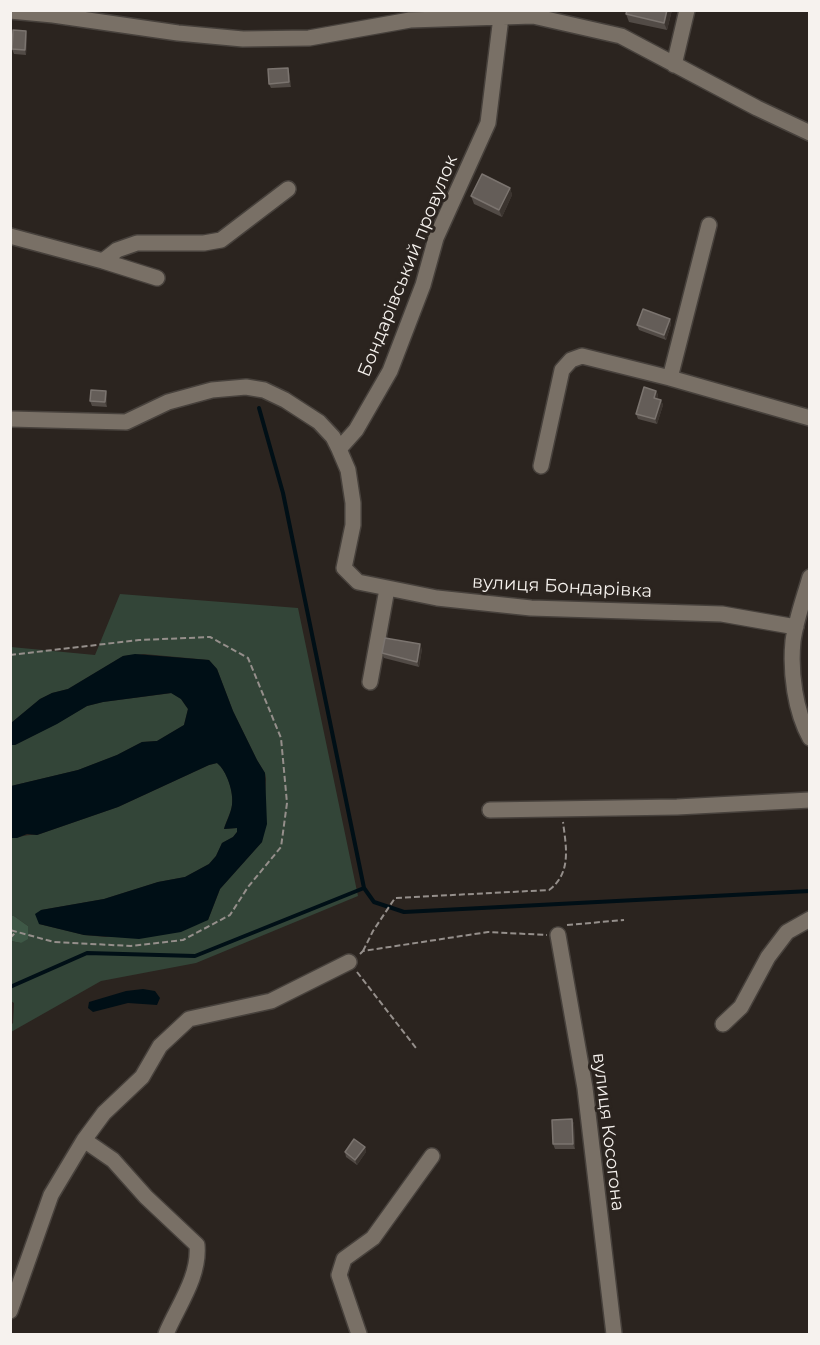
<!DOCTYPE html>
<html>
<head>
<meta charset="utf-8">
<style>
  body { margin:0 }
  #map { position:relative; width:820px; height:1345px; overflow:hidden; background:#2b241f; font-family:Montserrat,sans-serif }
  canvas { display:block }
  .frame { position:absolute; inset:0; border:12px solid #f6f2ee; pointer-events:none }
</style>
</head>
<body>
<div id="map">
<canvas width="820" height="1345"></canvas>
<div class="frame"></div>
</div>
<script>
const ctx = document.querySelector('canvas').getContext('2d');
ctx.lineJoin = 'round';
function fillPath(path, color) { ctx.fillStyle = color; ctx.fill(path, 'evenodd'); }
function strokePath(path, color, width, dash) { ctx.strokeStyle = color; ctx.lineWidth = width; ctx.lineCap = dash ? 'butt' : 'round'; ctx.setLineDash(dash || []); ctx.stroke(path); }
function label(font, color, halo, rows, align = 'center') {
  ctx.font = font + ' Montserrat,sans-serif'; ctx.lineWidth = 6; ctx.setLineDash([]); ctx.textBaseline = 'middle'; ctx.strokeStyle = halo; ctx.fillStyle = color; for (const [text, x, y, turn = 0] of rows) {
    ctx.save(); ctx.translate(x, y); ctx.rotate((+turn || 0) * Math.PI / 180); ctx.textAlign = isNaN(turn) ? turn : align; if (halo) ctx.strokeText(text, 0, 0); ctx.fillText(text, 0, 0); ctx.restore();
  }
}
fillPath(new Path2D(`
  M120,594l178,14 60,288 -162,67 -95,18 -90,51v-7l2,-2 1,-20 -3,-2v-60l10,2 7,-17 -14,-10h-3v-78c9,0 16,-4 26,-3l81,-28 91,-42 8,-2c10,8 17,29 15,42 -1,8 -6,16 -8,24l13,-1v4l-4,5 -11,6 -6,13 -7,8 -24,13 -27,5 -54,17 -63,11 -2,14 45,11 22,2 102,-17 12,-31 42,-47 4,-63 -1,-6 -8,-13 -24,-49 -16,-42 -8,-9 -65,-6 -21,2 -55,33 -16,4 -12,6 -29,24v-76l84,8z
  M172,693l9,6 7,10 -4,16 -27,16 -15,1 -25,13 -39,15 -67,16v-41h4l41,-21 31,-18 16,-4z`), '#334538');
fillPath(new Path2D(`
  M11,916h3l14,10v13l-7,4 -10,-2z`), '#3e5846');
fillPath(new Path2D(`
  M135,654l74,6 8,9 16,42 24,49 8,13 2,51 -5,18 -42,47 -12,31 -27,12 -42,7 -55,-4 -45,-11 -4,-10 6,-4 63,-11 54,-17 27,-5 24,-13 7,-8 6,-13 11,-6 4,-5v-4l-13,1c2,-7 7,-16 8,-24 2,-12 -5,-34 -15,-42l-8,2 -91,42 -81,28 -10,-1 -10,4h-6v-52l67,-16 39,-15 25,-13 15,-1 27,-16 4,-16 -7,-10 -10,-6 -68,9 -16,4 -30,18 -42,21h-4v-22l29,-24 12,-6 16,-4 55,-33z
  M143,989l12,2 5,7 -3,7 -29,-2 -35,9 -5,-4 1,-6 37,-11z`), '#000f16');
strokePath(new Path2D(`
  M259,408l24,85 81,395 10,14 30,10 406,-21
  M10,987l77,-34 108,3 169,-68`), '#000f16', 4);
const minor = new Path2D(`
  M10,11l43,4 125,18 65,6 66,-1 101,-18 123,-4 88,20 136,72 53,25
  M674,65l13,-55
  M10,236l93,25 14,-11 20,-7h67l17,-3 67,-51
  M103,261l54,17
  M670,378l140,40
  M10,419l116,3 42,-20 44,-12 34,-3 18,3 21,10 34,22 14,15 6,12 9,21 5,33v22l-9,43 14,14 79,16 94,10 191,6 74,13
  M339,449l17,-19 34,-59 33,-86 13,-47 52,-115 13,-106
  M541,466l21,-96 9,-10 11,-4 88,22 39,-153
  M810,577c-6,21 -14,42 -17,64 -3,31 2,70 17,97
  M370,682l17,-93
  M490,810l187,-3 133,-7
  M558,935l27,153 29,246
  M723,1024l18,-17 27,-50 19,-25 23,-13
  M84,1140l29,20 33,37 51,48c3,32 -20,62 -31,89
  M10,1311l41,-116 33,-55 20,-27 38,-36 18,-31 29,-27 82,-18 78,-39
  M359,1334l-20,-59 5,-16 29,-21 59,-82`);
strokePath(minor, '#47413c', 18);
strokePath(new Path2D(`
  M10,655l129,-15 71,-3 38,21 33,80 6,65 -6,44 -33,40 -18,28 -47,25 -52,6 -77,-4 -44,-12
  M567,925l57,-5
  M10,938l6,-6
  M363,951l10,-20 22,-33 154,-8c23,-17 17,-44 14,-68
  M360,954l3,-3 125,-19 59,3
  M357,972l59,76`), '#958f8b', 2, [6, 3]);
strokePath(minor, '#797066', 15);
fillPath(new Path2D(`
  M627,10h45l-5,20 -38,-8 -3,-8z
  M27,36l-1,19 -12,-1 -2,-5z
  M289,72l2,15 -20,1 -2,-4z
  M510,188l2,7 -10,22 -28,-13 -3,-8z
  M670,319l1,5 -5,16 -27,-10 -2,-5z
  M106,391l1,5v11l-15,-1 -2,-5z
  M656,391l2,4 -1,4 4,1 2,5 -6,19 -19,-5 -2,-5z
  M422,649l-3,18 -35,-9 -2,-5z
  M572,1119l2,5 1,25h-20l-2,-5z
  M365,1147l1,5 -9,13 -11,-8 -1,-5z`), '#524b46');
fillPath(new Path2D(`
  M667,10h5l-5,20 -3,-7z
  M26,31l1,5 -1,19 -1,-5z
  M288,68l1,4 2,15 -2,-5z
  M510,188l2,7 -10,22 -3,-7z
  M670,319l1,5 -5,16 -2,-5z
  M106,391l1,5v11l-2,-5z
  M656,391l2,4 -2,8 -2,-5z
  M661,400l2,5 -6,19 -2,-5z
  M420,644l2,5 -3,18 -2,-5z
  M572,1119l2,5 1,25 -2,-5z
  M365,1147l1,5 -9,13 -2,-5z`), '#3b342f');
const building = new Path2D(`
  M627,10h40l-3,13 -38,-9z
  M13,30l13,1 -1,19 -13,-1z
  M288,68l1,14 -20,2 -1,-15z
  M482,174l28,14 -11,22 -28,-14z
  M643,309l27,10 -6,16 -27,-10z
  M644,387l12,4 -2,7 7,2 -6,19 -19,-5z
  M91,390l15,1 -1,11 -15,-1z
  M385,638l35,6 -3,18 -35,-9z
  M572,1119l1,25h-20l-1,-24z
  M354,1139l11,8 -10,13 -10,-8z`);
fillPath(building, '#645d58');
strokePath(building, '#7b746f', 1.5);
label('18px', '#f6f2ee', '#2b241f', [
  ["Бондарівський провулок",408,266,-68],
  ["вулиця Бондарівка",562,587,3],
  ["вулиця Косогона",608,1132,83]
]);
</script>
</body>
</html>
